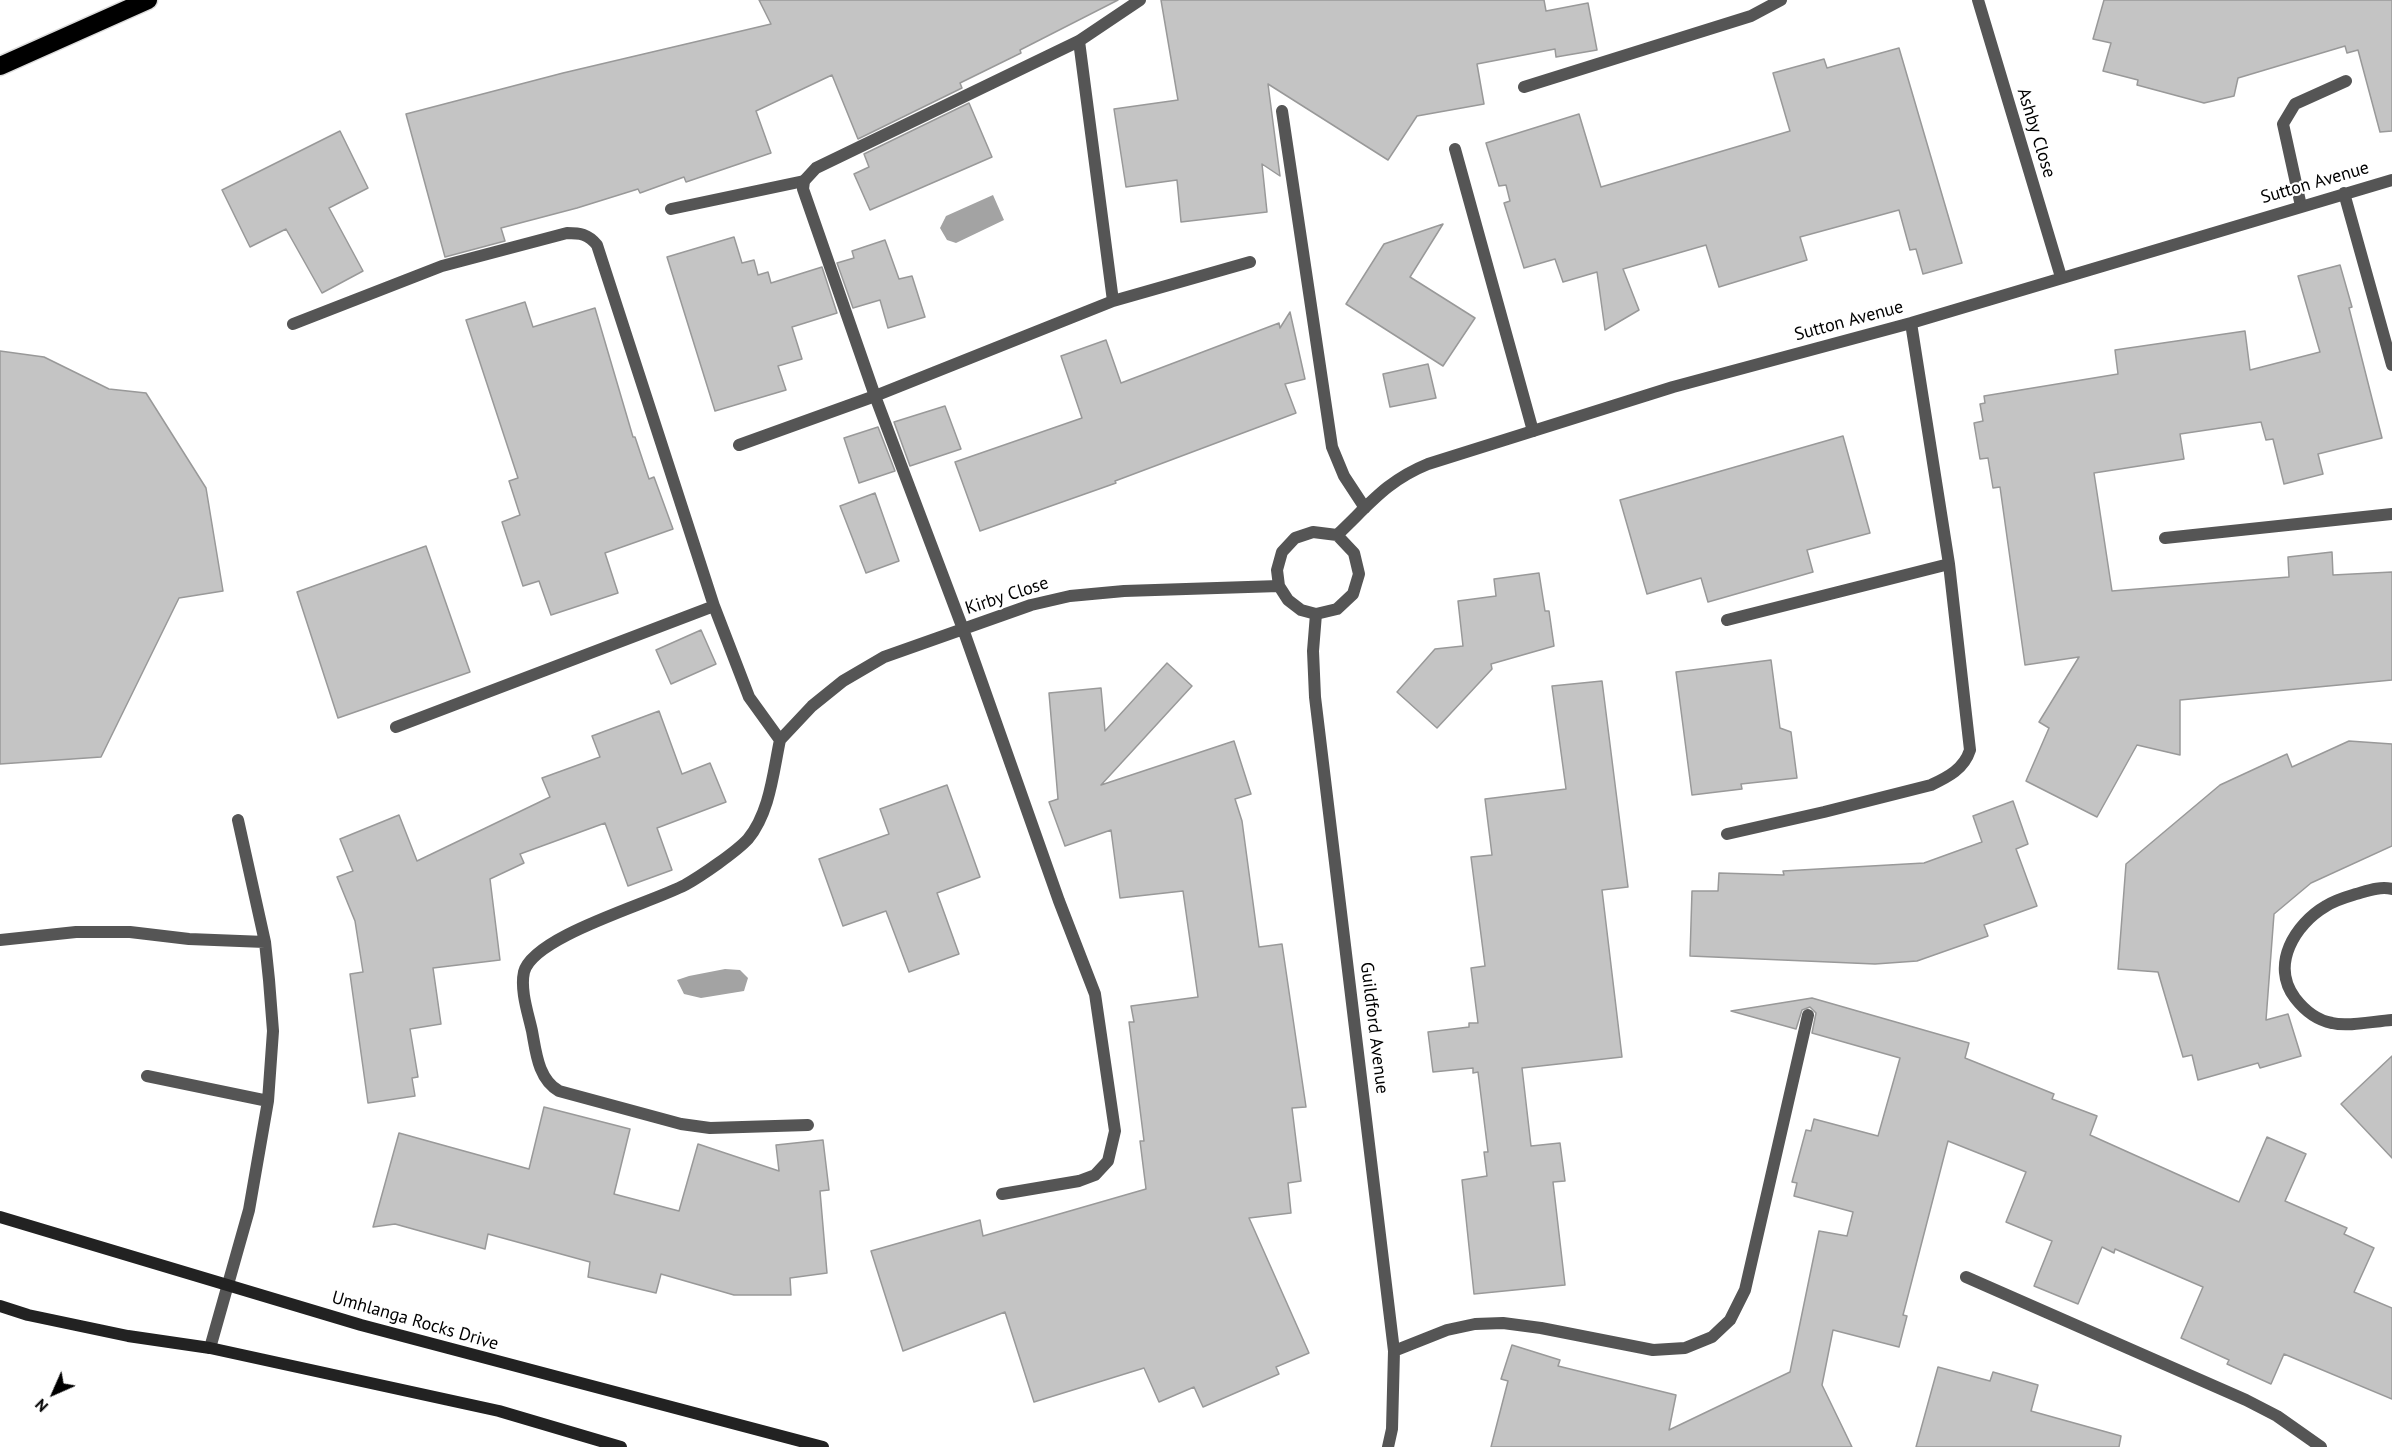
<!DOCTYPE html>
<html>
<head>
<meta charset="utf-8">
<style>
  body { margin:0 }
  #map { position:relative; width:2392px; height:1447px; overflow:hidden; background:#fff; font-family:"PT Sans",sans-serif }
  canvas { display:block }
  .north { position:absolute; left:24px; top:1363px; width:60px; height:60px; -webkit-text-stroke:4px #fff; paint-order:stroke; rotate:225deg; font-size:16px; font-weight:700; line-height:24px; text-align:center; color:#000 }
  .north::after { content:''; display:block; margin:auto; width:21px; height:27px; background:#000; clip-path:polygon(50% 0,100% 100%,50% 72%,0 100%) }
</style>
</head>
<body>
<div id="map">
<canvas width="2392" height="1447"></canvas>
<div class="north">N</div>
</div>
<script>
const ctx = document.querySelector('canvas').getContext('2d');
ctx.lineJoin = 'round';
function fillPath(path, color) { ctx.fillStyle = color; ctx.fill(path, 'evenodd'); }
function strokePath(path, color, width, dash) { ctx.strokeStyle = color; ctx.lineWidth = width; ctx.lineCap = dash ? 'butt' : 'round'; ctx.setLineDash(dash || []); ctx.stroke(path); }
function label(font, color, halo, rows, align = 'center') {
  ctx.font = font + ' "PT Sans",sans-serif'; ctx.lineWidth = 4.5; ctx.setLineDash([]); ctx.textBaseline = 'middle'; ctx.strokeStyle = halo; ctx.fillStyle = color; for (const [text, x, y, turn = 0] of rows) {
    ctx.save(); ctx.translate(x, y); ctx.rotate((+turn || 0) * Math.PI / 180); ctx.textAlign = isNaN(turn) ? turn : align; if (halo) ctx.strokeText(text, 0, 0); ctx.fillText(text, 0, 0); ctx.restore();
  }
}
fillPath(new Path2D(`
  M993,195l11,25 -48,23 -9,-3 -7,-12 6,-12z
  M725,969l15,1 8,8 -4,13 -43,7 -17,-4 -7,-14 12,-4z`), '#a3a3a3');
const building = new Path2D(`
  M759,0h359l-98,50 1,3 -61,30 2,5 -104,51 -26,-64 -76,36 15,42 -85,29 -2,-5 -44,16 -2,-4 -61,19 -76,20 4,13 -60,16 -39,-143 157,-41 208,-49z
  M1161,0h383l2,11 42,-8 9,47 -41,7 -1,-8 -78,15 7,40 -67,12 -29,44 -120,-76 12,92 -18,-12 5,48 -86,10 -4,-42 -51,7 -12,-78 64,-9z
  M2104,0h288v131l-12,1 -22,-82 -11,3 -2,-7 -107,32 -4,18 -30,7 -67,-18 1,-5 -35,-9 8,-28 -18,-4z
  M1899,48l63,215 -39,11 -7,-25 -6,1 -11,-40 -99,27 7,23 -88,27 -13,-42 -83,24 16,41 -34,20 -8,-58 -34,10 -8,-23 -31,9 -20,-65 6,-2 -4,-16 -7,1 -13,-43 93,-29 22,73 189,-56 -17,-58 51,-14 3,9z
  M969,103l23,54 -122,53 -16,-36 15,-7 -5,-13z
  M340,131l28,57 -39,20 34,63 -41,22 -36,-64 -36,18 -28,-57z
  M1443,224l-33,53 65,41 -32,48 -97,-62 38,-60z
  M734,237l8,26 12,-3 4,15 10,-3 3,11 51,-16 15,46 -45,14 10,32 -24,7 8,24 -71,21 -48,-154z
  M885,240l14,39 13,-3 13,41 -37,11 -8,-28 -27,8 -16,-45 17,-5 -2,-7z
  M2340,265l12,42 -3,1 33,130 -64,16 5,20 -39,10 -11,-45 -7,1 -5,-18 -81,12 4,25 -90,14 18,118 177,-14 -1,-20 44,-5 1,23 59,-3v108l-212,20v55l-43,-10 -40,72 -71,-36 23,-53 -10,-6 40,-65 -54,8 -25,-178 -7,1 -5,-30 -8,1 -6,-36 9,-2 -3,-17 5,-1 -1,-7 134,-22 -3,-24 130,-19 5,39 70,-18 -22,-76z
  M525,302l8,25 62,-19 38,129h2l14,42 5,-2 19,52 -68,24 13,40 -67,22 -12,-34 -16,5 -21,-64 18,-7 -11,-34 9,-3 -52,-158z
  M1290,312l15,67 -20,5 11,29 -181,68 1,2 -136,48 -25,-69 127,-44 -21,-62 45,-16 15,43 158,-60 1,5z
  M0,351l44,6 65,32 37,4 60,95 17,103 -44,7 -78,159 -101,7z
  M1428,364l8,34 -46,9 -7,-33z
  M945,406l16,43 -51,17 -16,-44z
  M878,427l17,44 -36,12 -15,-45z
  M1843,436l27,97 -63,17 6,22 -105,30 -7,-24 -54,16 -27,-94z
  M875,493l24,68 -33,12 -26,-67z
  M426,546l44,126 -132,46 -41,-126z
  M1539,573l6,38h4l5,35 -63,18 1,5 -55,59 -40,-36 38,-43 28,-3 -5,-45 38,-5 -2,-17z
  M701,630l15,34 -45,20 -15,-34z
  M1771,660l9,68 11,4 6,46 -56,6 1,5 -50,6 -16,-123z
  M1167,663l25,23 -91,99 133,-44 17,53 -16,5 7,22 17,126 23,-3 24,163 -14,1 9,73 -13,2 3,30 -42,5 60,135 -33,14 3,7 -76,33 -9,-20 -35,15 -15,-34 -110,34 -29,-90 -102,39 -32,-100 109,-31 3,16 163,-47 -6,-48h4l-15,-119h5l-3,-16 67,-9 -15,-106 -63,7 -9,-68 -46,16 -16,-44 9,-3 -9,-106 52,-5 4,43z
  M1602,681l26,206 -26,3 20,167 -100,11 9,78 29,-3 5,38 -12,1 12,103 -91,9 -12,-114 25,-4 -3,-24h4l-10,-80 -5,1v-5l-40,4 -5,-40 41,-5v-4h9l-7,-55 14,-2 -14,-109 21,-2 -7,-56 81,-10 -14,-103z
  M659,711l23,63 28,-11 16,39 -69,26 15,42 -44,16 -23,-63 -85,31 4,9 -34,16 10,81 -67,8 8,56 -31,5 8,48 -6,1 3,18 -47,7 -18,-129 13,-2 -8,-51 -18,-44 16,-6 -13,-32 59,-24 18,46 133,-64 -8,-19 58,-21 -8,-21z
  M2349,741l43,3v102l-81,37 -37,31 -8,106 22,-6 13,42 -41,12 -2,-5 -60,17 -6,-25 -9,2 -25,-85 -40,-3 8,-105 94,-79 67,-31 5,13z
  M947,785l33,92 -43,16 22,61 -50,18 -23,-61 -43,15 -24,-67 70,-25 -9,-25z
  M2013,801l15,43 -12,5 21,57 -53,19 4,11 -71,25 -42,3 -185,-8 2,-65h26l1,-18 65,2 -1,-4 141,-8 58,-21 -9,-26z
  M1812,998l157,45 -4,15 89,36 -2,5 45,17 -7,19 149,67 28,-65 39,17 -21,47 62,27 -3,6 30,14 -20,44 38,16v91l-108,-45 -13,30 -44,-20 2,-4 -48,-22 22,-51 -88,-38 -1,4 -12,-6 -24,57 -44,-18 18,-45 -46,-19 20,-50 -78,-31 -45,174 4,1 -8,31 -66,-17 -11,55 30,62h-361l17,-66 -7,-2 11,-34 48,15 -2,6 118,29 -7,35 121,-58 29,-141 28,5 6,-24 -59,-16 3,-13 -5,-1 14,-52 5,1 3,-12 64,17 22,-78 -88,-25 4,-20 -6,-6 -8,3 -6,19 -65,-18z
  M2392,1056v102l-51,-54z
  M544,1107l86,22 -16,65 65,17 19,-67 81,27 -3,-26 47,-5 6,50 -9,1 7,82 -37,5 1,17h-57l-73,-21 -5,19 -68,-16 2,-15 -102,-28 -3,15 -90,-25 -22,3 26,-94 130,36z
  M1938,1367l52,14 3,-9 45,13 -7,26 90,25 -2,11h-203z`);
fillPath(building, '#c4c4c4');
strokePath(building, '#999', 1.5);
const highway = new Path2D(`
  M0,66l148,-66`);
strokePath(highway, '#dbdbdb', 21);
strokePath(new Path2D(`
  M1455,149l78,282
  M2301,206l-18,-82 12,-20 51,-23
  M671,209l133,-28
  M739,445l136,-49
  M238,820l27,122 4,38 4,51 -5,70
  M0,940l76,-8h54l59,7 76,3
  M147,1076l121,25 -19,109 -39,138`), '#555', 12);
strokePath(new Path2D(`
  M1978,0l83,277
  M1079,41l34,260
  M1524,87l227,-71 30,-16
  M1282,111l50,336 12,29 21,32
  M2344,193l48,172
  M293,324l149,-58 125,-33c13,0 21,1 30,12l117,361 35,91 31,43c-7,33 -10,72 -32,99 -12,13 -47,37 -63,46 -34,18 -152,51 -161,87 -4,18 4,41 8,59 4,21 6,48 27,60l122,33 29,4 98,-3
  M875,396l238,-95 137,-39
  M1313,532l24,3 17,18 5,21 -6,20 -16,15 -21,5 -15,-4 -13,-10 -9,-14 -2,-16 5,-18 13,-14z
  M1337,535c32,-30 49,-54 91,-71l245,-77 238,-64 481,-143
  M2165,538l227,-24
  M1316,614l-3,37 2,46 79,654 -2,78 -4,18
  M1727,620l222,-56
  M396,727l318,-121
  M780,740l32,-34 31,-25 41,-24 147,-52 39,-9 54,-5 155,-5
  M1727,834l97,-22 107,-27c17,-8 33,-16 39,-35l-21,-186 -38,-241
  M2392,889c-12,-3 -25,2 -36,5 -10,3 -21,6 -30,12 -31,18 -56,59 -31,92 10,13 21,22 37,25 16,4 43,-2 60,-3
  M1002,1194l77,-13 16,-6 13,-14 7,-30 -20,-137 -36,-93 -96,-272 -88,-233 -72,-207 1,-8 12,-13 263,-127 61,-41
  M1966,1277l280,123 31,16 44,31
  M1394,1351l53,-21 28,-6 28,-1 38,5 112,22 32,-2 27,-11 18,-17 15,-30 63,-275`), '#555', 12);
strokePath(new Path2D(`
  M0,1217l361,108 462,122
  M0,1306l28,9 100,21 82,12 289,63 122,36`), '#222', 12);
strokePath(highway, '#000', 18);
label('18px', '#000', '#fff', [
  ["Ashby Close",2036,133,73],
  ["Sutton Avenue",2315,183,-16],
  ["Sutton Avenue",1849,321,-15],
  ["Kirby Close",1007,596,-18],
  ["Guildford Avenue",1374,1028,83],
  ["Umhlanga Rocks Drive",415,1321,16]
]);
</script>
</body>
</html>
